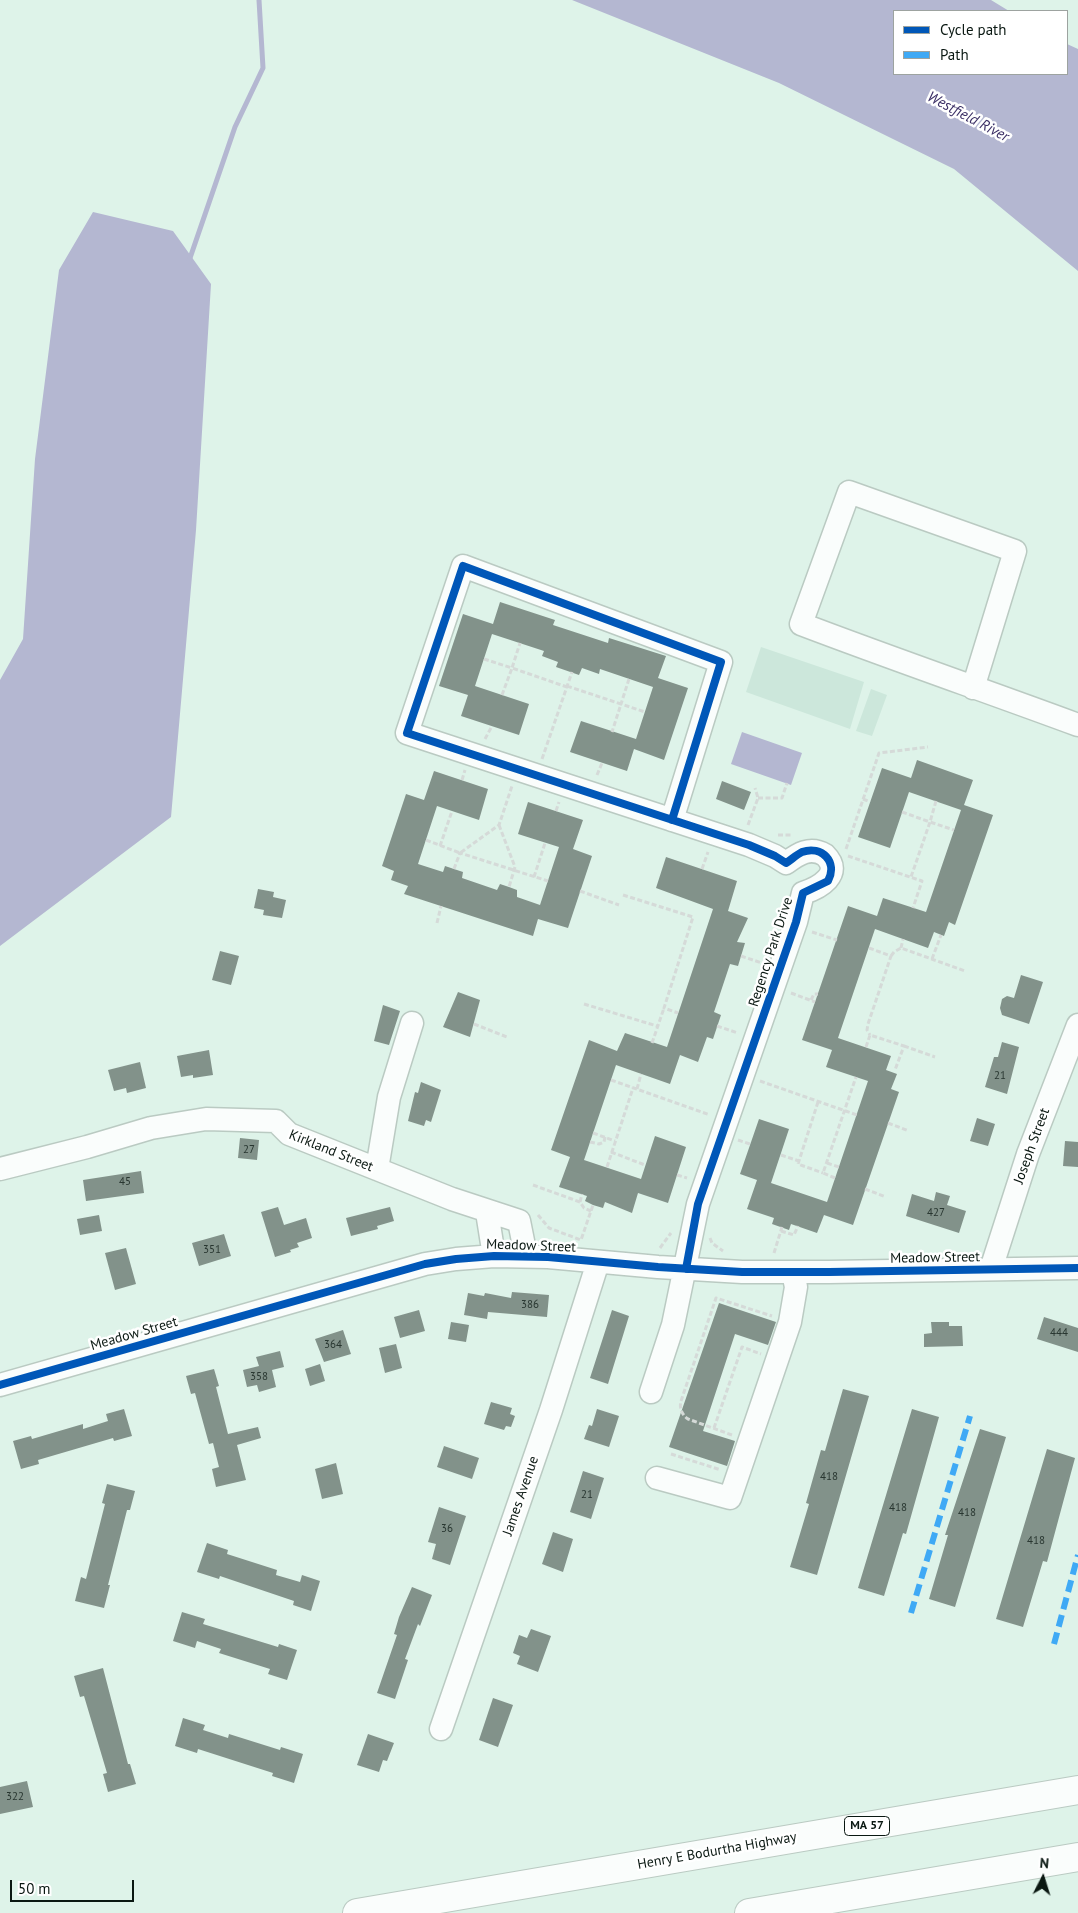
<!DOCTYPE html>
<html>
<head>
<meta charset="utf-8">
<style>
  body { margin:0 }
  #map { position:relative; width:1078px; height:1913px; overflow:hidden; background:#def3e9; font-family:"PT Sans",sans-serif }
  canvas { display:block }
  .legend { position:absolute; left:893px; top:10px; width:175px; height:65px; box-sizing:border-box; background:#fff; border:1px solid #9da3a0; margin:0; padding:6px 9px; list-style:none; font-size:15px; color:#0a1812 }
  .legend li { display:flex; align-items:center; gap:10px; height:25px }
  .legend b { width:25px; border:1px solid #9da3a0 }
  .north { position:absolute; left:1018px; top:1853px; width:50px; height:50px; -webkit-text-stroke:4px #fff; paint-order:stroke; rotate:5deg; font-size:14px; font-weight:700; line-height:20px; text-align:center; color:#0a1812 }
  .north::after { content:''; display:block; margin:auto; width:18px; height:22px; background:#0a1812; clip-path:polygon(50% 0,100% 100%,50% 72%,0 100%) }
  .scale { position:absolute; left:10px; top:1880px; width:124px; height:22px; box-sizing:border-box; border:2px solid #0a1812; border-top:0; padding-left:6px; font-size:15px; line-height:18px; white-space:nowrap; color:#0a1812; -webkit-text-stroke:4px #fff; paint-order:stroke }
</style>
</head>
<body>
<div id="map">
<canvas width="1078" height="1913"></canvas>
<ul class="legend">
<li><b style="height:6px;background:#0057b8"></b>Cycle path</li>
<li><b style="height:6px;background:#3fa9f5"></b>Path</li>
</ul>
<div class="north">N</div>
<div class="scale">50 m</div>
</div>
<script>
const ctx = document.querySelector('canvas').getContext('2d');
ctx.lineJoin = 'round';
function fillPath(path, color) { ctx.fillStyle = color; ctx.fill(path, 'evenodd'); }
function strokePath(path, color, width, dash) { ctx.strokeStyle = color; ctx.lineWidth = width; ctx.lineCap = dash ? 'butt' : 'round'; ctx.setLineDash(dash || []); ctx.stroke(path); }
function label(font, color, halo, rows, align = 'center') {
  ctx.font = font + ' "PT Sans",sans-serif'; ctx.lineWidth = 5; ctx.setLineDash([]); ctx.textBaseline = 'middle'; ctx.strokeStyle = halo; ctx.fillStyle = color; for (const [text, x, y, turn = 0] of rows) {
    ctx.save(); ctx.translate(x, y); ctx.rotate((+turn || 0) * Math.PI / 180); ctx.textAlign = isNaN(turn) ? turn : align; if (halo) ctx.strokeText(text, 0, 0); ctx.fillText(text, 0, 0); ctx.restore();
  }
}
fillPath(new Path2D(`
  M761,647l103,35 -14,47 -104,-37z
  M871,689l16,6 -15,41 -16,-5z`), '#cce7db');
fillPath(new Path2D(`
  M572,0h419l18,11h-115v63h173v-30l11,5v222l-124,-102 -175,-86z
  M93,212l80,19 38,53 -15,246 -25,287 -171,129v-266l23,-41 12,-180 24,-189z
  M742,732l60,21 -11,32 -60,-21z`), '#b4b7d1');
strokePath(new Path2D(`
  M189,261l46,-134 28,-59 -4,-68`), '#b4b7d1', 5);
fillPath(new Path2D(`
  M500,602l55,18 -2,5 55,18 1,-5 57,18 -8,22 30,10 -24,72 -30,-11 -7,22 -57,-19 11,-31 55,18 17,-52 -53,-18 -1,5 -17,-6 -3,7 -23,-8 2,-5 -16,-6 2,-5 -52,-17 -17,52 54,18 -10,31 -58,-19 7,-21 -29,-9 24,-72 30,10z
  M917,760l56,20 -9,25 29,10 -38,110 -6,-3 -5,14 -10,-4 -6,16 -53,-19 -37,109 53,18 -5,14 11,4 -6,15 8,3 -46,133 -29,-10 -7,18 -26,-9 -2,6 -17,-6 2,-6 -27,-9 10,-29 -17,-6 19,-55 30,10 -18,54 56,19 41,-121 -42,-14 6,-17 -30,-10 46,-134 29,10 6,-18 43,14 35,-102 -52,-18 -19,56 -32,-11 24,-69 29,10z
  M434,771l54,18 -9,31 -42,-14 -19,58 25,8 2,-6 18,6 -1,6 35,12 3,-6 9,3 8,3v7l23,8 19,-58 -41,-13 10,-32 55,18 -10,29 19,7 -24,72 -30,-9 -5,17 -129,-42 4,-8 -17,-6 3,-9 -12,-5 24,-72 18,6z
  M722,781l29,11 -7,18 -28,-11z
  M666,857l71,24 -9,30 20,7 -11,24 8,1 -7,23 -8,-2 -16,48 7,3 -8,24 -6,-2 -9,25 -18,-7 -10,29 -54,-19 -32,95 57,19 14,-43 31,11 -18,56 -30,-10 -6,20 -27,-11 -2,6 -10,-3 -8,-4 2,-5 -28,-9 11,-30 -19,-7 38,-110 28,11 8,-18 42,14 46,-138 -57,-21z
  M258,889l16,3 -1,5 13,3 -4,18 -19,-3 1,-5 -10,-2z
  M220,951l19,5 -8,29 -19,-5z
  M1021,975l22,7 -14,42 -27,-9 -2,-7 2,-9 5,-3 7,2z
  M458,992l22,8 -10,37 -27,-10z
  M383,1005l17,6 -11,34 -15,-4z
  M1002,1042l17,5 -12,47 -22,-7 9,-30h4z
  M209,1050l4,25 -20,3v-3l-12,2 -4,-21z
  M140,1062l6,26 -19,5 -1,-5 -12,3 -6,-21z
  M421,1082l20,8 -10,32 -5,-2 -2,6 -16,-5 7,-29 3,1z
  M977,1118l18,6 -7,22 -18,-5z
  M240,1138l19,2 -2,20 -19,-2z
  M1065,1141l13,1v25l-15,-1z
  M141,1171l3,22 -58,8 -3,-21z
  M936,1192l14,4 -3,9 19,6 -7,22 -53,-17 6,-22 22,7z
  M278,1207l6,18 22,-7 6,20 -15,5 2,4 -9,3 1,2 -16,5 -14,-45z
  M390,1207l4,14 -17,5 1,3 -27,7 -5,-18z
  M99,1215l3,16 -22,4 -3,-16z
  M224,1234l7,22 -32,10 -7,-23z
  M126,1248l10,36 -21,6 -10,-37z
  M512,1292l37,3 -2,22 -59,-5 -1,7 -23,-4 4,-22 16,3 1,-3 26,5z
  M719,1303l57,19 -8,23 -33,-11 -32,97 32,10 -8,25 -58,-19z
  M419,1310l6,21 -25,7 -6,-21z
  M612,1310l17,6 -21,68 -18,-6z
  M1044,1317l34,11v24l-41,-13z
  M451,1322l18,3 -3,17 -18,-3z
  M931,1322h18v4h13l1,20 -39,1v-13l8,-1z
  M343,1330l8,24 -27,8 -9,-23z
  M396,1344l6,24 -17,5 -6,-25z
  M280,1351l4,16 -12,3 4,17 -17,5 -2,-7 -10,2 -4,-17 16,-4 -3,-9z
  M320,1364l5,17 -15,5 -5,-17z
  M214,1369l5,17 -3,1 12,47 30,-7 3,11 -24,7 9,35 -30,7 -4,-18 7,-2 -6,-24 -4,1 -14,-51 -4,1 -5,-18z
  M843,1389l26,7 -52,179 -27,-8 19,-63 -3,-1 15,-53 4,1z
  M491,1402l21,6 -2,6 5,2 -4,11 -5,-1 -2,4 -20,-6z
  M124,1409l8,27 -18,5 -1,-3 -75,22 1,4 -18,5 -8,-28 18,-5 1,3 51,-15v5l25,-8 -2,-7z
  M597,1409l22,7 -10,31 -25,-8 5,-14 3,1z
  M912,1409l27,8 -33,117 -3,-1 -19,63 -26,-8z
  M980,1429l26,8 -51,170 -26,-8 19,-64h-3z
  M444,1446l35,12 -7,21 -35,-12z
  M1047,1449l28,9 -28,104 -4,-1 -20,66 -27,-8z
  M336,1463l7,31 -21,5 -7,-30z
  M583,1471l21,7 -13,41 -21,-7z
  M107,1484l28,7 -5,19h-3l-19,75h2l-6,23 -29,-7 6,-24 5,2 19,-75 -3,-1z
  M439,1507l27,9 -16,49 -18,-6 4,-15 -8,-2z
  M553,1532l20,7 -10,33 -21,-8z
  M207,1543l21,7 -1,4 50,16 -1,5 24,7 2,-7 18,6 -9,30 -18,-6 1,-4 -74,-25 -1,3 -22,-7z
  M412,1587l20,8 -12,31 -2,-2 -13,35 3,1 -13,39 -18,-6 20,-58 -3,-1 5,-17z
  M182,1612l23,7 -2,5 75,23 1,-3 18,6 -10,30 -19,-6 2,-5 -51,-16 2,-4 -24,-8 -2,7 -22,-7z
  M531,1629l20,7 -13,36 -21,-8 3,-8 -7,-3 6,-18 8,3z
  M103,1668l25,96h2l6,20 -28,8 -5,-18 4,-1 -23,-77 -4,1 -6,-21z
  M493,1698l20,7 -15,42 -19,-7z
  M183,1718l22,7 -2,5 25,8 1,-4 51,16 1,-3 22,7 -9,29 -22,-7 1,-3 -75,-24 -1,4 -22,-7z
  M368,1734l26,9 -7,18 -4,-1 -4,12 -22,-7z
  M27,1781l6,26 -33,7v-27z`), '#82928a');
const minor = new Path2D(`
  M973,688l42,-137 -166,-59 -48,132c92,35 185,67 277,101
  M0,1169l87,-22 64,-19 55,-9 70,2 13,13 163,65 67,22 7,35
  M377,1169l12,-72 23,-74
  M487,1212l7,44
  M991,1269l37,-115 50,-129
  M0,1385l425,-121 31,-5 38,-3 54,1 110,10 84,5h87l249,-4
  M651,1392l22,-67 25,-121 98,-282 7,-29c16,-5 41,-19 22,-38 -15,-9 -27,-1 -39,8l-11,-7 -26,-11 -342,-112 56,-167 258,96 -49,158
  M657,1478l73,20 60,-176 6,-35 -3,-14
  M441,1729l110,-319 47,-148`);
const highway = new Path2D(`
  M357,1913l721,-123
  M749,1913l329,-56`);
strokePath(minor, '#bacac2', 25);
strokePath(highway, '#bacac2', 30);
strokePath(new Path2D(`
  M484,659l28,9 8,-25
  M629,679l-8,25 24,8
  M567,686l54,18 -9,28
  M502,695l10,-27 55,19
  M485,739l7,-13
  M542,759l30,-87
  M597,775l5,-12
  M462,780l3,-10
  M758,798h24l5,-15
  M863,799l7,3
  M936,801l-6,21 24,8
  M556,811l3,-9
  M902,812l28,10 -19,55
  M499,825l16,42 -6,20
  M748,825l10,-27 -3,-10
  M778,835h14
  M426,840l34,13 39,-28 13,-39
  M440,846l12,-35
  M846,849l33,-96 49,-6
  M848,856l74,25 -9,27
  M454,869l6,-16 88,28
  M702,869l6,-17
  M534,877l11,-34
  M580,891l39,14
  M623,895l70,22 -29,91 14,5
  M437,923l4,-17
  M812,932l25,8
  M869,948l22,8 -23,68 -1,6 3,5
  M901,948l2,-9
  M741,956l21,7
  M891,956l3,-4 7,-4 64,23
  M932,959l9,-24
  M791,993l24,9
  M811,1000l3,-6h4
  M584,1004l73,22
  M474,1024l33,13
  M717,1026l21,7
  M652,1043l12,-35
  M904,1046l31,11
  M866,1047l4,-12 34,11 -9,24
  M611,1080l99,35
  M760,1081l97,34
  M637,1089l4,-15
  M818,1102l-20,62 25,9
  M888,1123l21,8
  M593,1133l22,8
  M738,1140l12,4
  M590,1142l9,2 5,-2 1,-5
  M611,1152l34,13
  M781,1155l18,6
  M827,1163l12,4
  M607,1167l26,-79
  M677,1175l10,3
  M835,1178l-12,-5 33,-96
  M533,1185l47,17 4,6 7,3
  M865,1189l21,8
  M580,1202l2,-8
  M538,1215l11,13 32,12 12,-35
  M781,1231l13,4 4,-9
  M710,1238l2,5 11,8
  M660,1248l11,-15
  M774,1253l8,-26
  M714,1428l28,-81 19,7
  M732,1435l-44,-16c-6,-4 -9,-11 -7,-18l35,-103 56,18
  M671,1454l50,16`), '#d5dad8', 3, [5, 2.5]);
strokePath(minor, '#fafdfc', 22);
strokePath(highway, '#fafdfc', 28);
strokePath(new Path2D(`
  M911,1613l59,-197
  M1054,1644l24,-89`), '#3fa9f5', 6, [12, 6]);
strokePath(new Path2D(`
  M672,820l49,-158 -258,-96 -56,167 342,112 26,11 11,7c5,-3 10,-8 16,-11 20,-7 36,10 26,29l-25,12 -7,29 -98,282 -12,65
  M0,1385l425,-121 31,-5 38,-3 54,1 110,10 84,5h87l249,-4`), '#0057b8', 8);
label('11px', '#283630', null, [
  ["21",1000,1076],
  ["27",249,1150],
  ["45",125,1182],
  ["427",936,1213],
  ["351",212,1250],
  ["386",530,1305],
  ["444",1059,1333],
  ["364",333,1345],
  ["358",259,1377],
  ["418",829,1477],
  ["21",587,1495],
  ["418",898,1508],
  ["418",967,1513],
  ["36",447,1529],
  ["418",1036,1541],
  ["322",15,1797]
]);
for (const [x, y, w] of [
  [867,1826,45]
]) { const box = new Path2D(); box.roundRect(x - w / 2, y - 9.5, w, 19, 4); ctx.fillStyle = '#fff'; ctx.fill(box); strokePath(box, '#0a1812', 1); }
label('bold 12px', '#0a1812', null, [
  ["MA 57",867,1826]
]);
label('14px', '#0a1812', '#fff', [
  ["Regency Park Drive",771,952,-72],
  ["Joseph Street",1032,1146,-70],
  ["Kirkland Street",331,1151,22],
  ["Meadow Street",531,1246,2],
  ["Meadow Street",935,1258,-1],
  ["Meadow Street",134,1334,-16],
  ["James Avenue",521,1496,-71],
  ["Henry E Bodurtha Highway",717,1851,-10]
]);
label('italic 15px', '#3c3066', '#fff', [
  ["Westfield River",968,117,28]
]);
</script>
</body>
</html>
